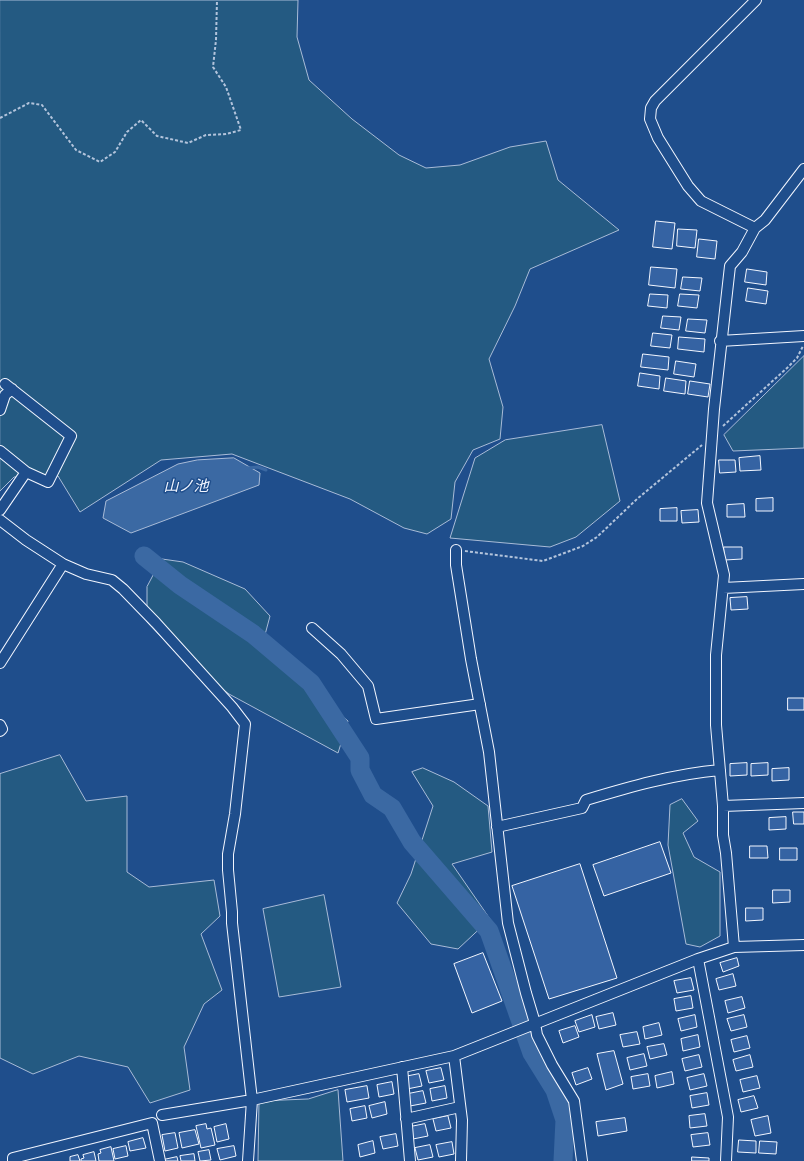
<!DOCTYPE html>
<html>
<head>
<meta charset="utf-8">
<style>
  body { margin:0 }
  canvas { display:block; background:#1f4e8c }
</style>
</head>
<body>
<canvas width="804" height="1161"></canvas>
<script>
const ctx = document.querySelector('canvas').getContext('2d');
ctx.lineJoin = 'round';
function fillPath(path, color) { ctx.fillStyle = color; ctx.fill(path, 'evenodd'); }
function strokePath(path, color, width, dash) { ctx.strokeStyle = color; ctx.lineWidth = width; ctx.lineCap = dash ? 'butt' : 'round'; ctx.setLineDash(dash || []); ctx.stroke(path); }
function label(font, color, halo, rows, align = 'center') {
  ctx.font = font + ' "DM Sans","Noto Sans JP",sans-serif'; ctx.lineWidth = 3; ctx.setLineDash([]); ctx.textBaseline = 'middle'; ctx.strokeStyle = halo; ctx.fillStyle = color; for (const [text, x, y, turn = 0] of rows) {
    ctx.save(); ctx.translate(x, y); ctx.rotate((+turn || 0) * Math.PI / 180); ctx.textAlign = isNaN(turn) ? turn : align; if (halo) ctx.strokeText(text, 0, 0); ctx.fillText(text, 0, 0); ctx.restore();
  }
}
const green = new Path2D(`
  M0,0h298l-1,37 12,43 43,39 47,36 27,13 34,-3 50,-18 36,-6 12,39 61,50 -89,39 -15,37 -26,53 14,48 -3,32 -27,11 -18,32 -4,37 -24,15 -23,-6 -54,-29 -118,-45 -71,6 -81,52 -22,-36 -44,1 -14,14z
  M804,356v92l-71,3 -9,-16z
  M602,425l18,76 -44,36 -26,10 -100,-9 25,-80 30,-18z
  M162,559l21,3 62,27 25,27 -8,30 86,75 -10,32 -109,-59 -49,-37 -33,-35v-35z
  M60,755l26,46 41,-5v76l22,15 65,-7 6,36 -19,18 21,56 -18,14 -20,43 6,43 -40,13 -22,-36 -49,-11 -46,18 -33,-16v-284z
  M423,768l31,14 34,24 4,46 -40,12 38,55 -32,30 -27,-5 -34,-41 14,-29 22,-68 -21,-34z
  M682,799l16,22 -15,12 11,24 26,15v64l-20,11 -14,-3 -18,-99 2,-40z
  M324,895l17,92 -62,10 -16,-88z
  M338,1090l5,71h-85l1,-60 49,-2z`);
fillPath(green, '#245a82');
strokePath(green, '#a8bbd7', 1);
const water = new Path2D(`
  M234,458l26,15 -1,12 -128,48 -28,-15 3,-17 72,-37 19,-4z`);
fillPath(water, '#3b69a3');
strokePath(water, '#a8bbd7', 1);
strokePath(new Path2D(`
  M247,468l11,-1 8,3`), '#3b69a3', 3);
strokePath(new Path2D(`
  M144,556l36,29 73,49 58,49 49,75v12l13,25 19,13 20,34 77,89 43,122 23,37 10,30 -2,41`), '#3b69a3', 19);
const building = new Path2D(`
  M656,221l19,2 -3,26 -19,-2z
  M678,229l19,1 -2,18 -18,-2z
  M699,239l18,2 -2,18 -18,-2z
  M651,267l26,2 -2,19 -26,-3z
  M747,269l20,3 -1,13 -21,-3z
  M683,277l19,1 -2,13 -19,-2z
  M748,288l20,3 -2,13 -20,-3z
  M650,294l18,1 -1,13 -19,-2z
  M680,294l19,1 -2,13 -19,-2z
  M663,316l18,1 -2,13 -18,-2z
  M688,319l19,1 -2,13 -19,-2z
  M653,333l19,2 -2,13 -19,-2z
  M679,337l26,2 -1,13 -26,-3z
  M643,354l26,3 -1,13 -27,-3z
  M676,361l20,3 -2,13 -20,-3z
  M640,373l20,3 -1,13 -21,-3z
  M666,378l20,3 -1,13 -21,-3z
  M690,381l20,3 -2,13 -20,-3z
  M760,456l1,14 -21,1 -1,-13z
  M719,460h16l1,12 -16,1z
  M773,498v13h-17v-12z
  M744,504l1,13h-18v-12z
  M677,508v13h-17v-12z
  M698,510l1,12 -17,1 -1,-12z
  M724,547h18v12l-17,1z
  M747,597l1,12 -17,1 -1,-12z
  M788,698h16v12h-16z
  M747,763v12l-17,1v-12z
  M768,763v12l-17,1v-12z
  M789,768v12l-17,1v-12z
  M793,812h11v12h-10z
  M786,817v12l-17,1v-12z
  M660,842l11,31 -67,23 -11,-31z
  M750,846h17l1,12h-18z
  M780,848h17v12h-17z
  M580,864l37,114 -68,21 -37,-113z
  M773,890h17v12l-17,1z
  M746,908h17v12l-17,1z
  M483,953l19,48 -30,12 -18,-49z
  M737,958l2,8 -16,6 -3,-9z
  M733,974l3,12 -17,4 -3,-11z
  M691,978l3,12 -17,3 -3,-12z
  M691,996l2,12 -17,3 -2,-12z
  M742,997l3,11 -17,5 -3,-12z
  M613,1013l3,12 -17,4 -3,-12z
  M592,1015l3,12 -16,5 -4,-11z
  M695,1015l2,12 -16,4 -3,-12z
  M744,1015l3,12 -16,4 -4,-12z
  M659,1023l3,12 -17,4 -2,-12z
  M575,1026l4,11 -16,6 -4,-12z
  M637,1032l3,12 -17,3 -3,-12z
  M698,1035l2,12 -17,4 -2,-12z
  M747,1036l3,12 -16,4 -3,-12z
  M664,1044l3,11 -17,4 -3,-12z
  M614,1051l9,33 -17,6 -9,-36z
  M644,1054l3,12 -17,4 -3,-12z
  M699,1055l3,12 -17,4 -3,-12z
  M750,1055l3,12 -17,4 -3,-11z
  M441,1068l3,12 -15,3 -3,-12z
  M588,1068l4,11 -16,6 -4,-12z
  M672,1072l2,12 -17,4 -2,-12z
  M419,1074l3,12 -15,3 -3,-12z
  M648,1074l2,12 -17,3 -2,-12z
  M704,1074l3,12 -17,4 -3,-12z
  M757,1076l3,12 -17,4 -3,-12z
  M392,1082l2,12 -15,3 -2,-12z
  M367,1086l2,12 -22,4 -2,-12z
  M445,1086l2,12 -15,3 -2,-12z
  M423,1091l3,12 -16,3 -2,-12z
  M707,1093l2,12 -17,3 -2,-12z
  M754,1096l4,12 -17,4 -3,-12z
  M385,1102l2,12 -15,4 -3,-12z
  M365,1106l2,12 -15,3 -2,-12z
  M705,1114l2,12 -17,2 -1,-12z
  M448,1116l3,12 -15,3 -3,-12z
  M768,1116l3,17 -16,3 -4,-16z
  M625,1118l2,13 -29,5 -2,-14z
  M206,1124l1,5 4,-1 4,17 -14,3 -5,-22z
  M226,1124l3,15 -12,3 -3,-15z
  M425,1124l3,12 -15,3 -3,-12z
  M195,1130l4,14 -17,4 -3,-15z
  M175,1133l3,15 -13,3 -3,-16z
  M708,1133l2,12 -17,2 -2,-12z
  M396,1134l2,12 -15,3 -3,-12z
  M143,1138l3,10 -16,3 -2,-9z
  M739,1140l17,1v12l-18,-1z
  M373,1141l2,12 -15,4 -2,-12z
  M760,1141l17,1 -1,12 -17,-1z
  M452,1142l2,12 -15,3 -3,-12z
  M430,1145l3,12 -15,3 -3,-12z
  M126,1146l2,10 -13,3 -2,-10z
  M234,1146l2,10 -16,4 -3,-11z
  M111,1147l3,14h-15l-1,-7 3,-1 -1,-3z
  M209,1150l2,10 -11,1 -2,-9z
  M94,1152l2,9h-15v-2l3,-1 -1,-3z
  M194,1154l1,7h-14l-1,-5z
  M78,1155l2,6h-10v-4z
  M177,1157l1,4h-14l-1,-1z
  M692,1157l17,1v3h-17z`);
fillPath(building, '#3563a3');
strokePath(building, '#f2f6ff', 1);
const street = new Path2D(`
  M755,228l-54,-27 -13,-15 -30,-48 -8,-19 1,-11 4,-7 101,-101
  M720,341l84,-5
  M5,384l66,52 -23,46 -22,-10
  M0,410l5,-15 7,-6
  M0,451l26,21 -26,38
  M0,520l26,20 37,24 23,10 26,6 11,9 33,34 76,84 13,17 -10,90 -7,40v16l4,42v11l20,177 -4,61
  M456,550v15l15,94 18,93 19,171 18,70 9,30 2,12 15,30 22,36 8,60
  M723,588l81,-4
  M312,628l29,26 27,32 8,33 104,-15
  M0,663l63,-99
  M0,725l2,4 -2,2
  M723,806l81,-3
  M497,827l85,-19 4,-8c43,-13 88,-26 134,-30
  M734,947l-8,-94 -3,-18v-29l-7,-81v-70l8,-80 -17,-72 7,-94 16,-143 12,-14 13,-24 10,-8 39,-51
  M698,959l30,158 -2,44
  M454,1056l8,64 -1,41
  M402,1067l8,94
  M162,1115l90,-15 202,-44 244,-97 36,-12 70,-2
  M406,1119l54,-12
  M13,1161v-3l139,-35 8,38`);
strokePath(street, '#f2f6ff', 12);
strokePath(new Path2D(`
  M0,118l29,-15 13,2 34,45 24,12 15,-10 12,-20 14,-12 16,16 31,7 18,-8 20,-1 15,-4 -15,-43 -13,-20 3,-27 1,-40
  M723,426l64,-58 10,-10 6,-12
  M465,551l78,10 40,-15 14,-9 40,-38 65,-54`), '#b3c4dc', 2, [3, 2]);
strokePath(street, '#1f4e8c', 10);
label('italic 15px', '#f2f6ff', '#1f4e8c', [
  ["山ノ池",186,487]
]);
</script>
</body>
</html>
